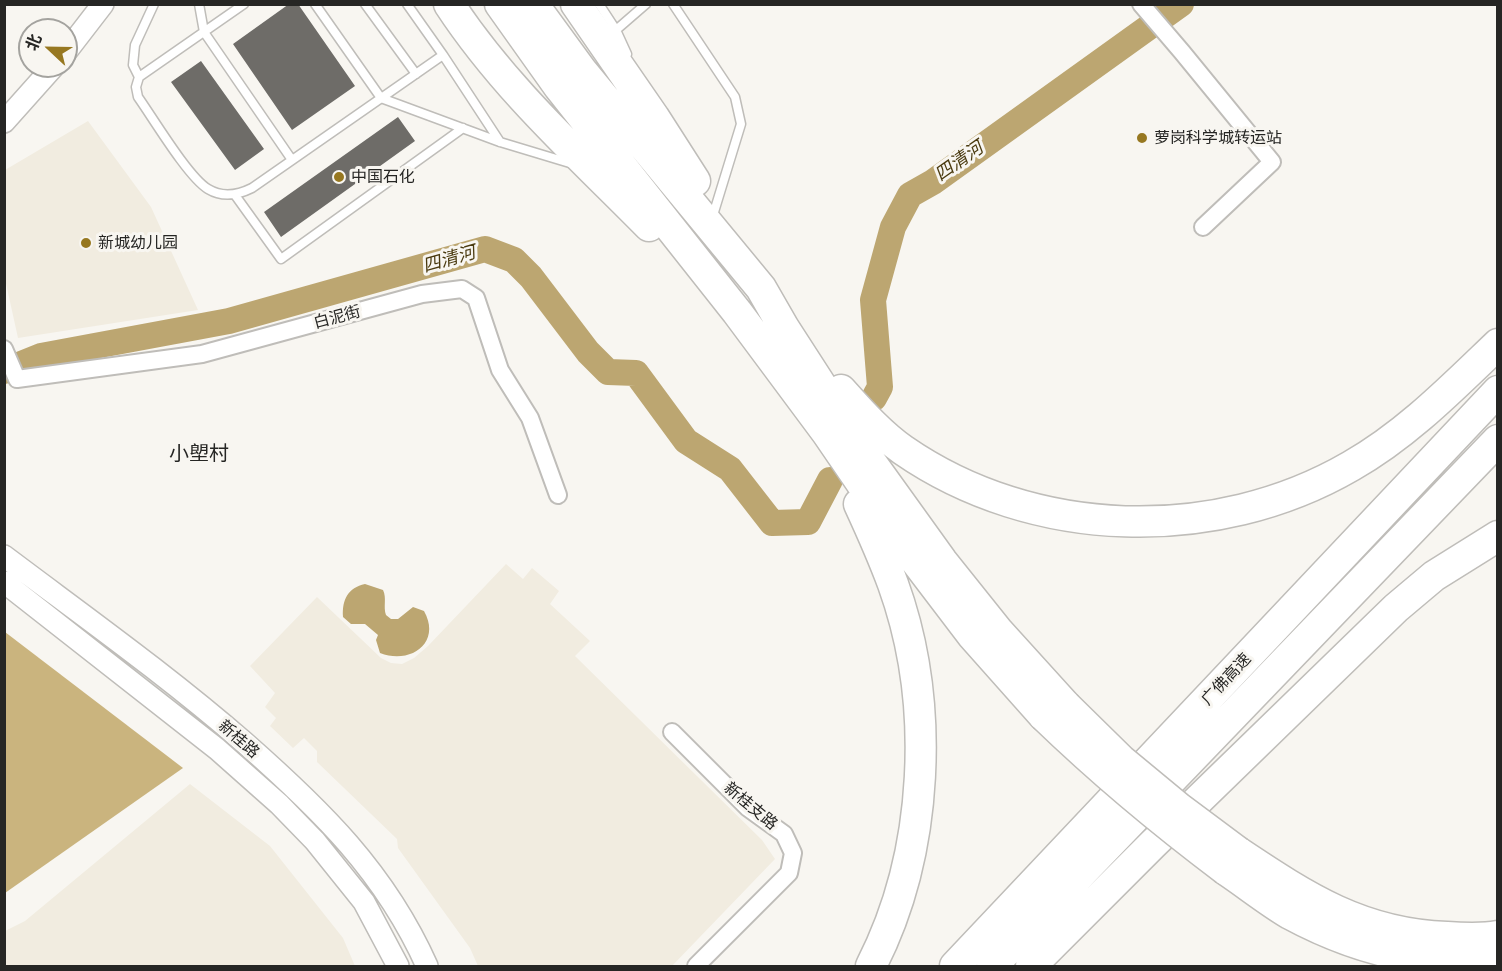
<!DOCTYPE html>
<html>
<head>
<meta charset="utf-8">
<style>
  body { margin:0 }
  #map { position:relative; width:1502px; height:971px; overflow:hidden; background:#f8f6f1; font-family:Barlow,"Noto Sans SC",sans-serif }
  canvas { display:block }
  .frame { position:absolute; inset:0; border:6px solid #262624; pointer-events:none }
  .north { position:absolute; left:18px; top:18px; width:60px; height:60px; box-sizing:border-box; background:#f8f6f1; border:2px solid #a4a39f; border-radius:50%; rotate:292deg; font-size:16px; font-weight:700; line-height:24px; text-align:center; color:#262624 }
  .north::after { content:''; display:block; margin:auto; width:21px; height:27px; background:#977821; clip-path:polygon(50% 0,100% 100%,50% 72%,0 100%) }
</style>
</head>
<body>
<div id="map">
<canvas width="1502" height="971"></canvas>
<div class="frame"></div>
<div class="north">北</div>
</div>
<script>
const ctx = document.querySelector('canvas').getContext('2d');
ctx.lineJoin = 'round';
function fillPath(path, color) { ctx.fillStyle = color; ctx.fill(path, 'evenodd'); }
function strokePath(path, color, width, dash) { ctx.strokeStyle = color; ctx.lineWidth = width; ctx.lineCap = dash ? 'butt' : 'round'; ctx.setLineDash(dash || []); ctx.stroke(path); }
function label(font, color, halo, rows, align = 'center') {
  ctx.font = font + ' Barlow,"Noto Sans SC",sans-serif'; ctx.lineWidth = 6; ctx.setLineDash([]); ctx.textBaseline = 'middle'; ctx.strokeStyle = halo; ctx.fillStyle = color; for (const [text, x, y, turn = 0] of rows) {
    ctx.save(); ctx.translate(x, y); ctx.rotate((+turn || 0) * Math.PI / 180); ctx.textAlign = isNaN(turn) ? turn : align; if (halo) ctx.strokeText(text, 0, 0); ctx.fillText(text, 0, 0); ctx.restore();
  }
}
fillPath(new Path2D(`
  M88,121l63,86 47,103 -180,28 -13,-59v-109z
  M506,564l17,15 9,-11 27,23 -9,13 40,37 -15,15 187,184 13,19 -103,107h-194l-8,-18 -72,-100 -1,-9 -80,-77v-11l-13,-13 -11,10 -23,-22 6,-8 -11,-11 10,-14 -25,-27 67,-69 64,61 10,5 11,1 12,-6 14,-12z
  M190,784l80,62 73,92 12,28h-350v-35l20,-10z`), '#f1ece0');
fillPath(new Path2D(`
  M5,632l178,136 -178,125h-1z`), '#cab47e');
fillPath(new Path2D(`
  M365,584l18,6c4,8 0,17 3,25l5,4h7l15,-12 11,4c18,32 -14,54 -44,42l-4,-13 2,-5 -13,-11h-14l-8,-7c-1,-18 5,-29 22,-33z`), '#bca671');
strokePath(new Path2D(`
  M4,371l37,-15 188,-35 256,-72 29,11 17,17 57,75 20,20 28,1 50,68 44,28 42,54 36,-1 22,-42
  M874,398l6,-11 -7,-87 20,-73 17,-32 23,-13 248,-178`), '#bca671', 26);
fillPath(new Path2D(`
  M289,4h9l57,82 -63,44 -59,-86z
  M201,61l63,88 -29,21 -64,-88z
  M398,117l17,24 -134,96 -17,-25z`), '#6e6c68');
const service = new Path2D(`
  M199,4l5,28 88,128
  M244,4l-105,73 -3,10 2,10c15,21 50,80 70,92 15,9 30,6 44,-1l191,-133
  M315,4l66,94 119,44 73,22
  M365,4l51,70
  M407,4l36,51 57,87
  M599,4l17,26 11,24
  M673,4l62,93 6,27 -27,88
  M616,30l30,-26
  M139,77l-6,-12 2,-20 19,-41
  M235,195l46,64 182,-131`);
const minor = new Path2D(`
  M1141,4l41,48 90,110 -69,65
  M4,349l13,30 185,-25 220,-60 40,-5 14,9 24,72 30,48 28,77
  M672,732l76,76 36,26 9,19 -4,20 -93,93`);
const tertiary = new Path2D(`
  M66,52l37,-48
  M4,122l50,-56
  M4,556c81,61 164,120 241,187 76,67 140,129 182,223
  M4,582l213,167 62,55 36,37 49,61 34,64`);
const motorway = new Path2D(`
  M449,4c55,84 130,151 200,222
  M500,4l59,83 178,225 90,121 78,114 67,88 72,81
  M533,4l49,67 179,217 23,40 84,130 74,103 56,70 68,75
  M576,4l78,113 41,64
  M841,390c19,21 38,43 62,60 130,90 312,95 448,16 55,-31 101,-78 147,-122
  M859,504c12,26 24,53 34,80 43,119 36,269 -22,382
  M1238,852c69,46 124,82 209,85 16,1 35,2 51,-1
  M1226,870c21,14 42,31 64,44 65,35 134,54 208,43
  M955,966l543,-575
  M992,966l506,-526
  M1031,966l121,-121 244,-237 38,-32 64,-40`);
strokePath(service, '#bfbdb9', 11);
strokePath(minor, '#bfbdb9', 20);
strokePath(tertiary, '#bfbdb9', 24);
strokePath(motorway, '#bfbdb9', 33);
strokePath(service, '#fff', 8);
strokePath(minor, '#fff', 16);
strokePath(tertiary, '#fff', 21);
strokePath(motorway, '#fff', 30);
const motorwayBridge = new Path2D(`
  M1066,706l55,54 58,48 59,44
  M1044,716c58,56 118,106 182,154`);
strokePath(motorwayBridge, '#bfbdb9', 33, []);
strokePath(motorwayBridge, '#fff', 30);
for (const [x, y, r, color] of [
  [1142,138,6,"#977821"],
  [339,177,6,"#977821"],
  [86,243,6,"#977821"]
]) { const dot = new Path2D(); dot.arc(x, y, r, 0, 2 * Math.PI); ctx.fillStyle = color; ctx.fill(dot); strokePath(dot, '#f8f6f1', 2); }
label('16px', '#262624', '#f8f6f1', [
  ["萝岗科学城转运站",1154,138],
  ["中国石化",351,177],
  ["新城幼儿园",98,243]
], 'left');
label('16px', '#262624', '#f8f6f1', [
  ["白泥街",337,317,-15],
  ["广佛高速",1226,679,-47],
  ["新桂路",239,739,41],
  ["新桂支路",751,806,40]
]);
label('italic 18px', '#4a3a0f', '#f8f6f1', [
  ["四清河",959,161,-35],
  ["四清河",449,259,-16]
]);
label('20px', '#262624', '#f8f6f1', [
  ["小塱村",199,453]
]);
</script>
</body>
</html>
